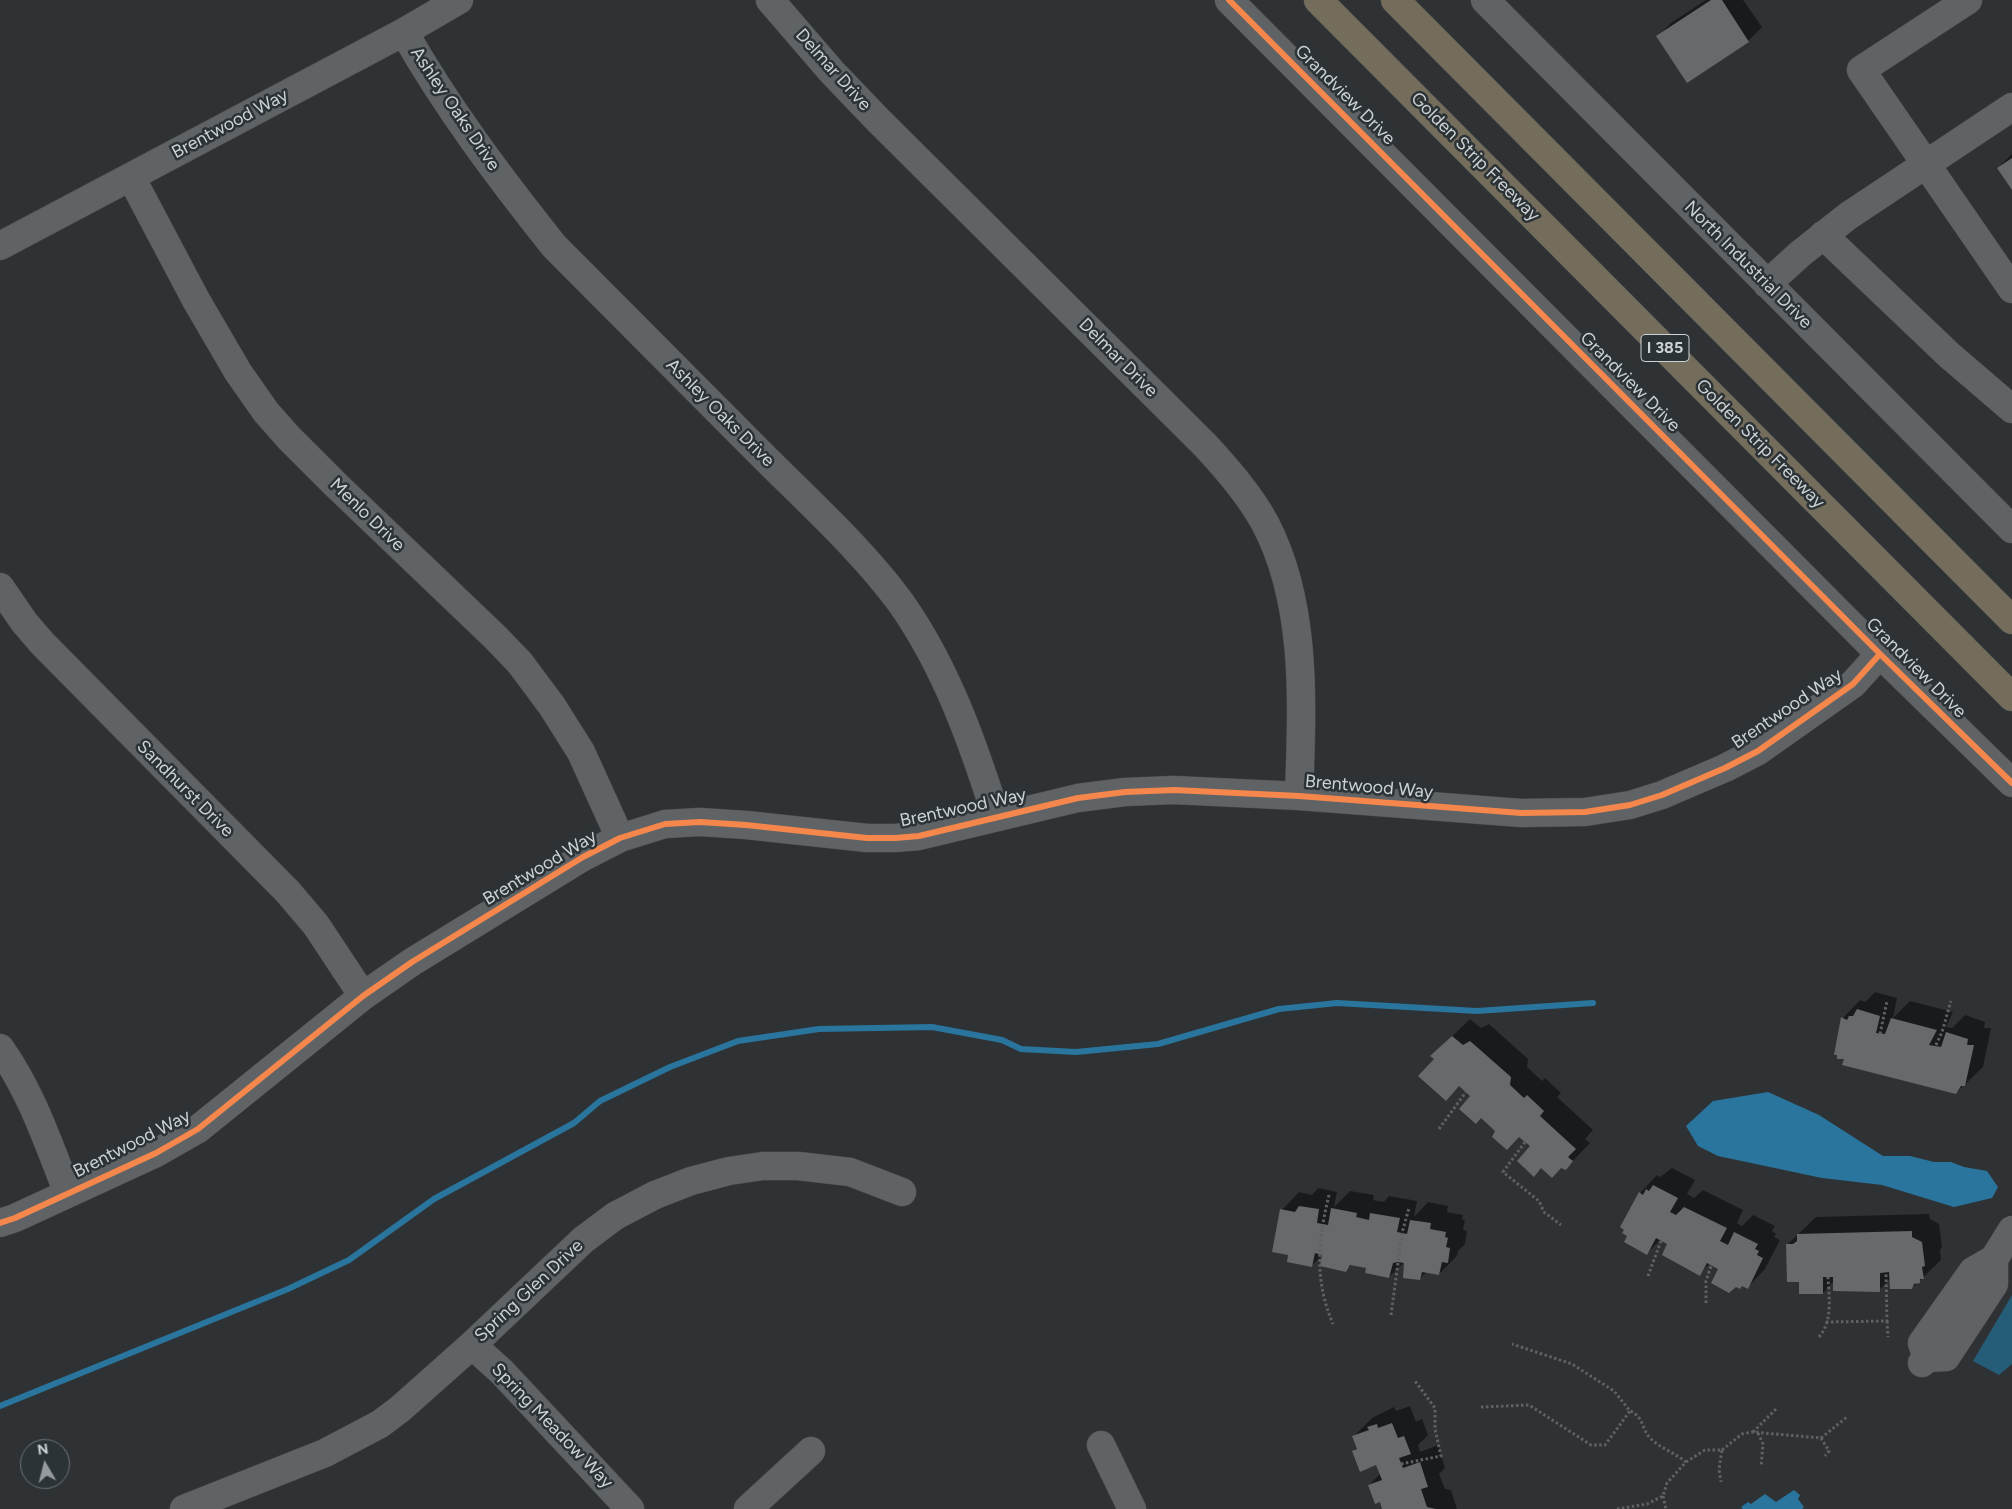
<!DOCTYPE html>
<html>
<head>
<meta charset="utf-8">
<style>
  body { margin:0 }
  #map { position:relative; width:2012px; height:1509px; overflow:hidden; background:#2f3234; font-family:Figtree,sans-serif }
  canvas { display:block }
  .north { position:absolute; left:20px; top:1439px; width:50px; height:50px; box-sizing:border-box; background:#2c3337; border:1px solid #6c7376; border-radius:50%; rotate:352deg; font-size:14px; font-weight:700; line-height:20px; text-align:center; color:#cdd2d4 }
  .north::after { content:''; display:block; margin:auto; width:18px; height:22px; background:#969a9c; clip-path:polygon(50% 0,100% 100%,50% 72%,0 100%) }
</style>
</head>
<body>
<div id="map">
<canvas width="2012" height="1509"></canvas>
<div class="north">N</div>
</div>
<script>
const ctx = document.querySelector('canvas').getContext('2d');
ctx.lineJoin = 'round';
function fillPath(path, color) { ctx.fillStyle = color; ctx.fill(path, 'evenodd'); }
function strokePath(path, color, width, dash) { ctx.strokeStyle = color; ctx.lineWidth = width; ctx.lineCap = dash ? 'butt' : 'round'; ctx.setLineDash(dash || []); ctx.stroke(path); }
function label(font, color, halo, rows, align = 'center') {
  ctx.font = font + ' Figtree,sans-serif'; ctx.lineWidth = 5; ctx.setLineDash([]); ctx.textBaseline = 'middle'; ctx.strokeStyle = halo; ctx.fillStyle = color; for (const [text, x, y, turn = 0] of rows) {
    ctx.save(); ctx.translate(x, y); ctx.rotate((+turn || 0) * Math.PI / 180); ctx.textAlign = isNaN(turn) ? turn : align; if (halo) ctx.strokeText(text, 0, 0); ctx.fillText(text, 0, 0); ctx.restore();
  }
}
fillPath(new Path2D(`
  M2012,1295v69l-13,11 -26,-14z`), '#255c77');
fillPath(new Path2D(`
  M1768,1092l51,23 64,41h27l24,6h17l13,5 23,4 11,16 -6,11 -38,9 -72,-22 -60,-7 -104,-22 -20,-10 -12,-20 27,-25z
  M1794,1490l6,5 -2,4 6,8 -2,2h-59l-2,-2 7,-5 3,2 14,-10 11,8z`), '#29759d');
fillPath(new Path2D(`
  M1706,0h37l19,27 -14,14 -61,40 -30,-44 14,-14z
  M2012,154v34l-14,-20z
  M1875,992l22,6 -4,20 17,-17 43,11 -7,15 6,1 13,-13 20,7 -1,6h7l-8,39 -27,26 -120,-39 7,-36 17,-18 5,2z
  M1470,1019l11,9 8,-4 39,35 -1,8 15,14 3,-3 16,15 -4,4 36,33 -8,9 5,4 -25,26 -33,-23 -12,-10 -24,-5 -24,-35 -40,-40z
  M1672,1168l23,12 -8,14 7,4 9,-8 40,20 -6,13 5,3 11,-11 22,11 -3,5 4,3 -2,3 6,3 -15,29 -17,18 -38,-24 -11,11 -30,-30 -8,-5 -14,14 -7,-60 17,-18 3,2z
  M1318,1188l19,4 -3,15 16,-16 24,4 -1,5 11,2 5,-6 28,5 -3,16 14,-15 20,4 -1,6 16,3 -1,4 3,1 -2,10 4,1 -2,13 -7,7 -1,5 -18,18 -12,-2 -7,6 -15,-17 -16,16 -22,-9 -15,-4 -6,6 -22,-16 -12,11 -22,-11 -8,-44 17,-18 13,3z
  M1929,1214l1,5 9,5 3,23 -2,3 1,10 -29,28 -21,-10 -12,12 -45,-9 -11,12 -23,-12 -12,-37 28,-27z
  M1410,1406l6,16 6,-3 6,16 -10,10 2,7 18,-7 7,23 -6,6 6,15 6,1 6,19h-73l-4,-8 -11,-16 12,-12 -4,-9 -23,-13 4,-4 -4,-11 18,-18 22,-11 2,4z`), '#0007');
strokePath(new Path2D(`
  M0,1406l288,-117 61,-29 85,-61 140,-76 26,-22 70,-34 68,-26 81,-12 113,-2 70,13 19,9 55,3 82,-8 121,-35 58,-6 140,8 116,-8`), '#29759d', 6);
fillPath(new Path2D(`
  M1711,0h11l27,42 -62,41 -31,-47z
  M2012,158v32l-15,-22z
  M1857,1009l23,7 -4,17 9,1 6,-16 46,12 -8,15 12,2 5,-15 22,7 -1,6h7l-9,41h-4l-5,8 -114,-29 2,-6h-7v-4h-3l7,-38 6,3 2,-4h4z
  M1452,1036l11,9 7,-4 41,36 -1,8 14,13 3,-3 17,16 -4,5 36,33 -8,8 5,4 -7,9 -5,-2 -9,10 -11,-10 -7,9 -17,-16 13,-15 -11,-9 -12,13 -15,-13 3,-6 -14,-13 -5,6 -17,-15 11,-13 -11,-10 -13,15 -28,-25 16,-17 -4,-3z
  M1653,1185l25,13 -8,14 6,3 8,-8 43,21 -7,13 8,4 6,-13 24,12 -3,5 4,2 -2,4 6,3 -15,31 -6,-3 -2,3 -4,-2 -7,6 -18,-10 7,-14 -11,-6 -7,13 -38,-21 5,-11 -11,-6 -9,17 -23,-13 3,-6 -5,-3 2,-3 -4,-3 19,-35 4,3 3,-6 3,2z
  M1299,1206l20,3 -2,14 11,2 3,-17 26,5 -1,4 13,3 1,-7 30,5 -3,14 10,2 3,-14 21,3 -1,6 16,3 -1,5 3,1 -2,9 4,1 -2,15 -6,-1 -3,13 -17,-3 -2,8 -17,-2 1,-15 -6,-1 -5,1 -4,15 -24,-5 1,-5 -16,-3 -4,7 -26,-6 2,-11 -7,-2 -3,14 -25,-5 1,-7 -16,-3 8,-43 15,3z
  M1912,1231v6l10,5 3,24 -3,1 2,12h-4v4l-6,1 -2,5h-22l-1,-17 -9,1v19l-47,-1v-14h-10v17h-24v-12h-12l-1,-38h7l4,-3v-7z
  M1392,1423l6,15 6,-2 7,18 -12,4 4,10 17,-6 8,25 -7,2 6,18 9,2h-54l-2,-7 -5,2 -7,-19 14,-5 -6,-15 -16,7 -8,-21 5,-2 -5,-13 17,-6 -2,-3 10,-3 1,4z`), '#676a6b');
const minor = new Path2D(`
  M770,0l62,72 46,48 327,325c22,24 44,49 60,78 43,82 37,183 34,273
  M1229,0l651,654 132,129
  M1485,0l527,529
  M1968,0l-107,70 151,219
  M404,32c43,76 96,146 150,214 70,71 140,141 210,211 47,47 98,93 137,146 45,64 72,140 95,213
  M131,177l65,123 42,72 28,40 23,26 47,47 159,152 25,26 32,43 29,46 39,86
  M1823,235l126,120 63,54
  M0,246l404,-214 55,-32
  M1767,284l33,-30 48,-38 164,-109
  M0,587l24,35 18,21 246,249 28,33 47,71
  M0,1048c32,45 48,95 68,145
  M0,1223l15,-5 141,-65 42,-24 165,-133 49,-34 171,-105 37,-19 45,-14 35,-2 46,3 121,13h28l24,-2 159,-38 47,-6 49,-2 125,6 222,17 64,-1 45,-7 32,-10 63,-27 33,-17 95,-67 27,-30
  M472,1345l30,27 128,137
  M1927,1358l-5,-15 51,-72 21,-12 18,-29
  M1922,1363l5,-5 19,-1 48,-73v-25
  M1101,1445l31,64
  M184,1509l141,-56 55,-29 20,-15 72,-64 111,-105 32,-24 40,-21 36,-14 38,-10 34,-5h35l52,6 52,20
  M748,1509l63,-58`);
const highway = new Path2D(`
  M1318,0l694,697
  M1395,0l617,620`);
strokePath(minor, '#4b4e50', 29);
strokePath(highway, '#4b4e50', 29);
strokePath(new Path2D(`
  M1880,1034l7,-33
  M1936,1045l6,-13 9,-31
  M1439,1129l27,-37
  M1525,1142l-22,30 36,29 5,11 17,13
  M1329,1195c-11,45 -15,85 4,129
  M1648,1276l13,-35
  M1706,1303v-22l5,-15
  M1391,1315l11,-82 7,-25
  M1887,1321l1,16
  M1826,1322l61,-1 -1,-48
  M1819,1337c14,-16 10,-40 9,-60
  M1481,1407l48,-2 62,40h14l25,-34 -16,-20 -42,-27 -60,-20
  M1753,1432l24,-24
  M1758,1433l5,11 -2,23
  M1821,1438l8,13 -4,5
  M1722,1450l20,-16 10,-2 69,6 26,-21
  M1686,1462l19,-12h17l-3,19 2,13
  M1401,1464l40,-8 -6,-27v-21l-20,-27
  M1663,1496l3,13
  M1617,1509l30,-5 16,-8 4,-13 19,-21c-11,-9 -26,-14 -36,-24 -9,-10 -6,-21 -20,-27`), '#5f6163', 3, [2.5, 2.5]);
strokePath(minor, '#606365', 28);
strokePath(highway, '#746d5c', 28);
strokePath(new Path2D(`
  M1229,0l651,654 132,129
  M0,1223l15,-5 141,-65 42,-24 165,-133 49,-34 171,-105 37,-19 45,-14 35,-2 46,3 121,13h28l24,-2 159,-38 47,-6 49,-2 125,6 222,17 64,-1 45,-7 32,-10 63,-27 33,-17 95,-67 27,-30`), '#f5874c', 6);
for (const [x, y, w] of [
  [1665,348,48]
]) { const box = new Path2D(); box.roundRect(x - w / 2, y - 13.5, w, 27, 4); ctx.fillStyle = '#2c3337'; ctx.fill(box); strokePath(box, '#cdd2d4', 1); }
label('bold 16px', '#cdd2d4', null, [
  ["I 385",1665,348]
]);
label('18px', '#cdd2d4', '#2c3337', [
  ["Delmar Drive",833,70,48],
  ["Grandview Drive",1345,95,45],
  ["Ashley Oaks Drive",455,109,56],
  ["Brentwood Way",230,124,-28],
  ["Golden Strip Freeway",1475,157,45],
  ["North Industrial Drive",1748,265,45],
  ["Delmar Drive",1118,358,45],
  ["Grandview Drive",1630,382,45],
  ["Ashley Oaks Drive",720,413,45],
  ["Golden Strip Freeway",1760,444,45],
  ["Menlo Drive",367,515,44],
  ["Grandview Drive",1916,668,45],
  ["Brentwood Way",1787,709,-34],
  ["Brentwood Way",1369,787,5],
  ["Sandhurst Drive",185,789,45],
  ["Brentwood Way",963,808,-12],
  ["Brentwood Way",540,868,-31],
  ["Brentwood Way",132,1144,-27],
  ["Spring Glen Drive",529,1291,-43],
  ["Spring Meadow Way",552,1426,46]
]);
</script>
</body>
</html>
